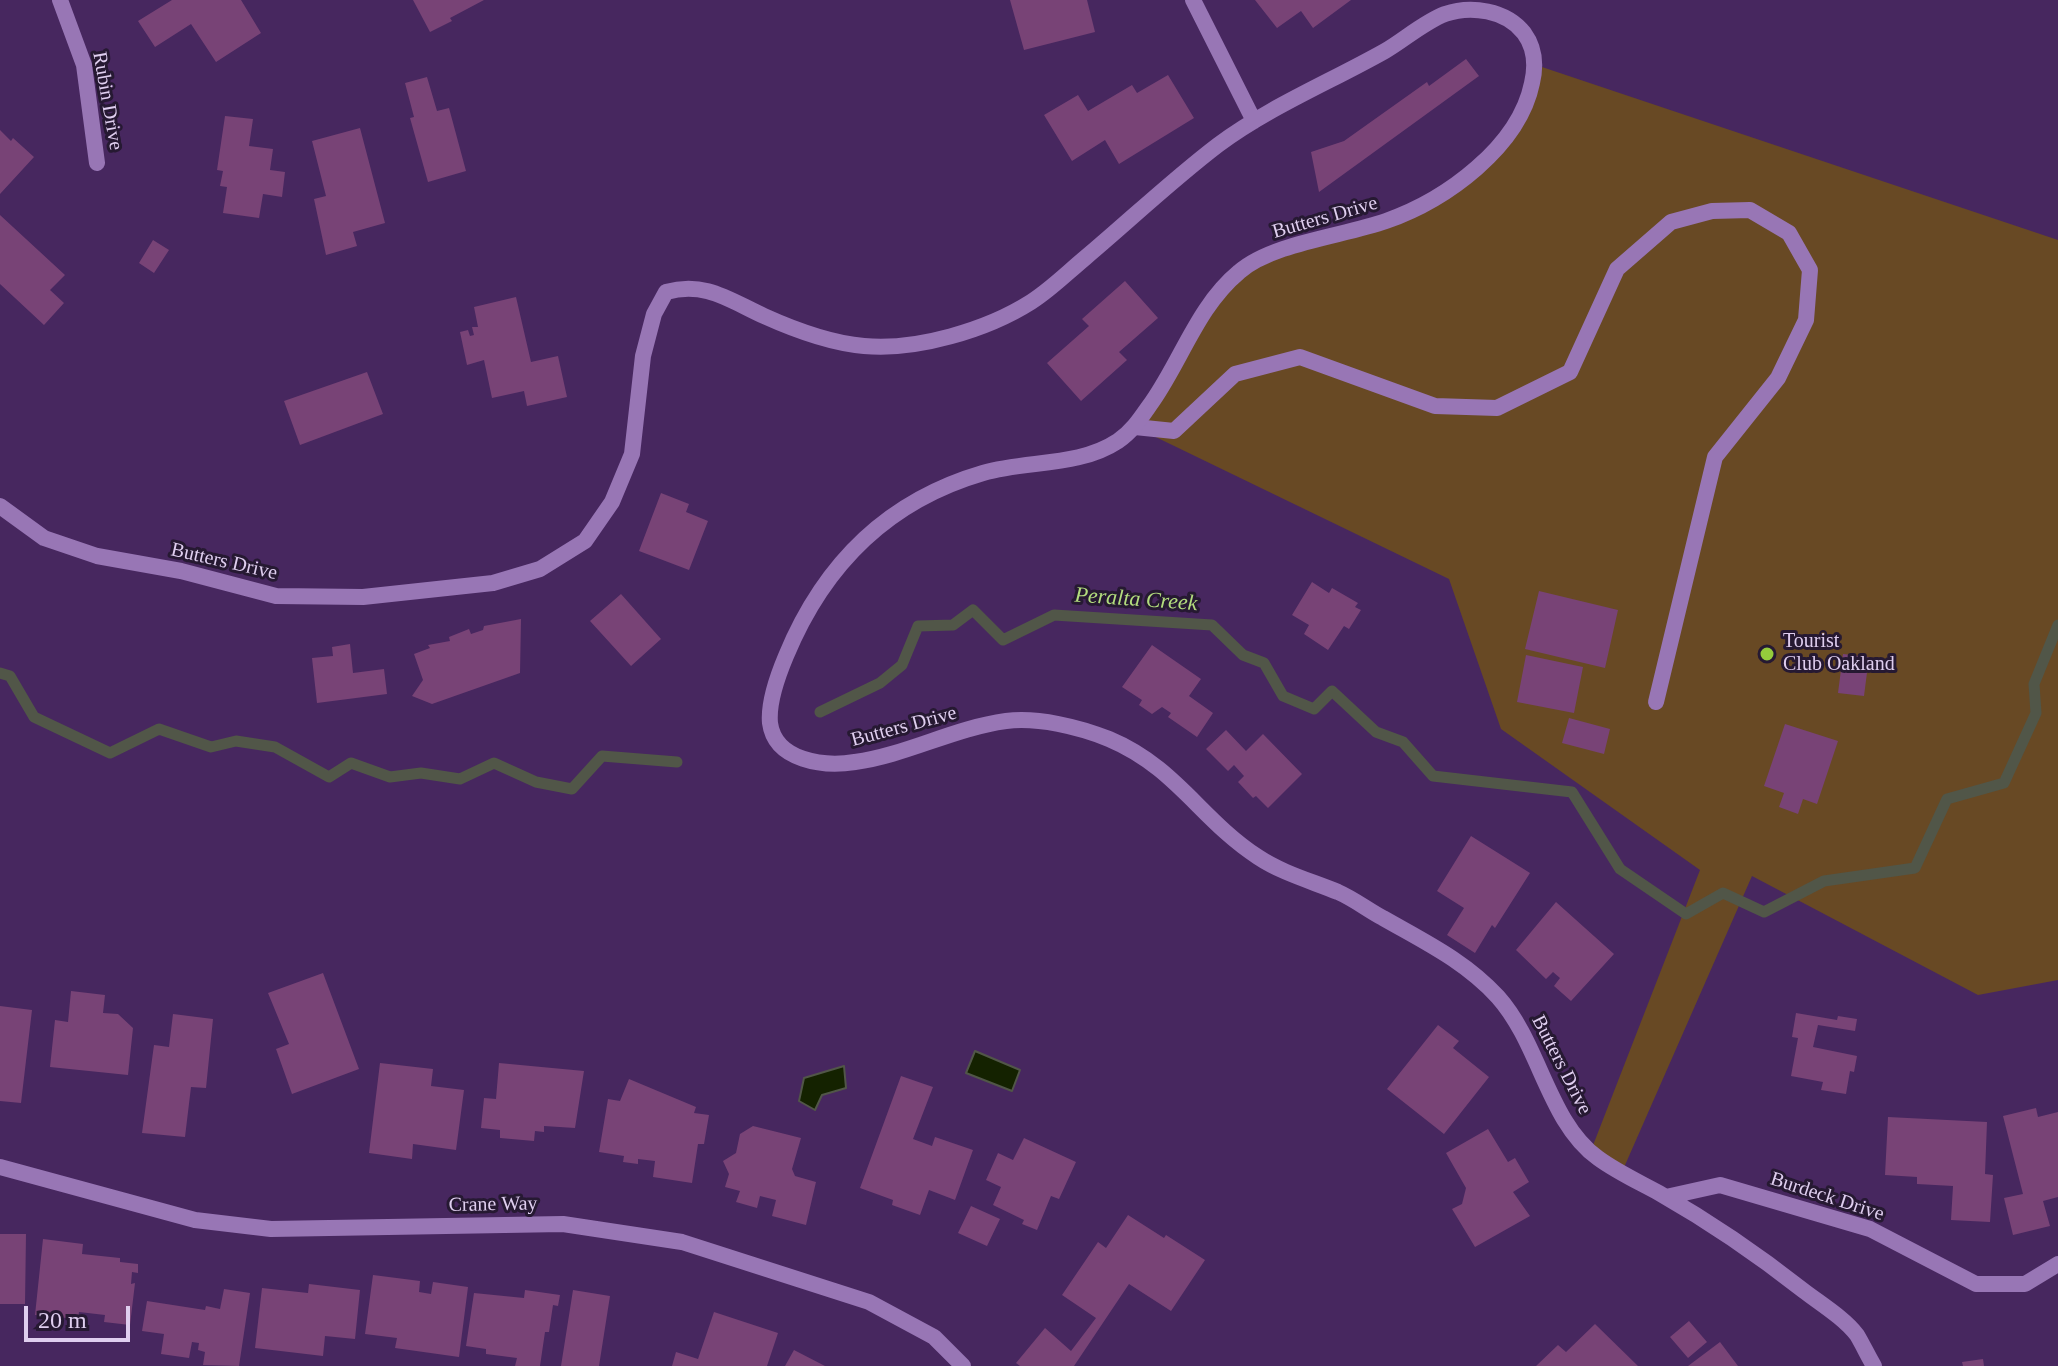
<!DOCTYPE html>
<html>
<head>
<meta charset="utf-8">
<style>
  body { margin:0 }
  #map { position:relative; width:2058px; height:1366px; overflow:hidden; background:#47275f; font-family:"Times New Roman",serif }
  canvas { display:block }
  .scale { position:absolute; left:24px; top:1306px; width:106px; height:36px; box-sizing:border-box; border:4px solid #dfceef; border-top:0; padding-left:10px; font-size:24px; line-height:28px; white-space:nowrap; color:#dfceef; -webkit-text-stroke:6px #261932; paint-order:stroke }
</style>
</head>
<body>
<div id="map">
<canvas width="2058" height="1366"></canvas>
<div class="scale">20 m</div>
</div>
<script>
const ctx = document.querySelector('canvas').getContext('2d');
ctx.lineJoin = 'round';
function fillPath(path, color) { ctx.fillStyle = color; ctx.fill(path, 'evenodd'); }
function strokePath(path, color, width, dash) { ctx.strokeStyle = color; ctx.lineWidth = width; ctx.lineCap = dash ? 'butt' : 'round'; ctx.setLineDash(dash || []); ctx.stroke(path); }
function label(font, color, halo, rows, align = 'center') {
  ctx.font = font + ' "Times New Roman",serif'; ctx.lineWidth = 6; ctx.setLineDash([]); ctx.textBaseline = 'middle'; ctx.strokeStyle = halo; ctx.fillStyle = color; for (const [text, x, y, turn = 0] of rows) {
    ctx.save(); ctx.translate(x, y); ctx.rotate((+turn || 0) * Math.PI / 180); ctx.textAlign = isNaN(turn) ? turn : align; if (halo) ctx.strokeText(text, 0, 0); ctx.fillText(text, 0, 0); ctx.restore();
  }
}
fillPath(new Path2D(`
  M1536,65l522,175v740l-80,15 -226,-119 -130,296 -32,-19 110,-283 -199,-141 -52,-150 -314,-152 113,-165 144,-42 108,-75z`), '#684924');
const water = new Path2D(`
  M975,1051l45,19 -8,21 -46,-18z
  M844,1066l2,22 -24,7 -7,15 -16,-9 5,-23z`);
fillPath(water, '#142200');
strokePath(water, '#515648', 2);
strokePath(new Path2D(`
  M0,673l10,3 24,41 76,36 49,-24 52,18 25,-6 39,6 54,30 22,-14 39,14 31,-4 39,6 34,-16 42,19 36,7 30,-33 75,6
  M820,712l60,-29 22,-18 16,-39 35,-1 20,-15 30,30 51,-25 158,10 31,30 21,8 19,33 31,13 18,-18 44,41 27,10 30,34 139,16 48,77 66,45 37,-21 41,19 60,-31 91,-13 32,-69 57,-16 32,-70 -2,-29 24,-59`), '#515648', 11);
fillPath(new Path2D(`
  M172,0h69l20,33 -45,29 -25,-38 -36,23 -17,-26z
  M413,0h71l-34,18 2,3 -22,11z
  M1010,0h77l8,32 -71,18z
  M1255,0h96l-38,28 -12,-17 -24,17z
  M1466,59l13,17 -160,116 -8,-40 33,-11 83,-59 2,4z
  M1168,75l26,43 -75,46 -14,-24 -33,21 -28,-46 34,-20 10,16 44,-26 5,8z
  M427,77l10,34 12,-3 17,63 -38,11 -18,-64 4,-1 -9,-34z
  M225,116l28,3 -4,27 24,3 -3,21 15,2 -3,25 -19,-3 -4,24 -36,-5 4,-26 -7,-1 3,-15 -6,-1z
  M360,128l25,95 -32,9 4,14 -31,9 -12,-56 12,-3 -14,-55z
  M0,130l11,11 2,-3 21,19 -34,37z
  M0,215l65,60 -15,15 14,13 -20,22 -44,-41z
  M153,240l16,10 -15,23 -15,-10z
  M1125,281l33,37 -39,34 8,8 -46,41 -34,-38 42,-37 -7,-7z
  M516,297l15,65 27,-6 9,41 -40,9 -3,-15 -32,7 -8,-38 -17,5 -7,-33 8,-2 2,6 4,-1 -2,-8h6l-4,-20z
  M367,372l16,42 -83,31 -16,-44z
  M661,493l28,11 -3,8 22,9 -19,49 -50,-19z
  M1312,582l17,11 3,-5 26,15 -3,4 6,3 -12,19 -5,-3 -16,24 -24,-16 5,-9 -17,-10z
  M1539,591l79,19 -13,58 -80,-19z
  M621,594l40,45 -30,27 -41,-45z
  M521,619l-1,54 -88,31 -20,-8 11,-16 -9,-26 16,-6 -2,-3 22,-4 -1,-4 20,-8 2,5 12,-4 1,-4z
  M350,644l3,29 31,-4 3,25 -70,9 -5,-45 21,-2 -1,-9z
  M1152,645l49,34 -12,17 24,17 -16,24 -29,-20 3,-4 -9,-6 -10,7 -13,-9 3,-5 -20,-13z
  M1843,654l26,3 -5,39 -26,-3z
  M1526,655l57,12 -9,46 -57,-11z
  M1569,718l41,11 -6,25 -42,-11z
  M1785,724l53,17 -21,63 -14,-5 -5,15 -19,-7 5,-14 -20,-7z
  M1226,730l20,21 17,-17 39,40 -34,34 -12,-12 -3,2 -15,-16 6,-6 -10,-11 -6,6 -22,-22z
  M1471,836l59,37 -35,55 -3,-3 -17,28 -28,-18 17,-27 -27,-17z
  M1556,902l58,52 -43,47 -17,-15 6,-8 -7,-6 -7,7 -30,-29z
  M323,973l36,96 -67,25 -16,-45 13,-5 -21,-51z
  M71,991l34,4 -2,18 15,1 15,14 -5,47 -78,-8 5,-47 13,2z
  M0,1006l32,4 -11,93 -21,-2z
  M1796,1013l41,7 1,-4 19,3 -2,12 -37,-6 -5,22 44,9 -3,16 -4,-1 -4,23 -25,-4 2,-8 -32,-6 7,-38 -6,-1z
  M173,1014l40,5 -7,69 -15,-1 -6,50 -43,-4 12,-88 15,2z
  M1438,1025l21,16 -6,7 36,29 -45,57 -57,-45z
  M380,1063l53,6 -2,17 33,4 -8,60 -43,-6 -1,15 -43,-6z
  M499,1063l85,8 -9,57 -31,-2v6l-9,-1 -1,10 -34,-3v-8l-19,-2 3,-30 12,1z
  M901,1076l32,11 -20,52 19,7 3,-9 38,13 -18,50 -26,-10 -9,25 -28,-10 1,-5 -33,-12z
  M629,1079l67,28 -2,6 15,2 -5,29h-6l-6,39 -39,-6 2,-16 -17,-2v5l-15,-2 1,-6 -25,-4 9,-53 12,2z
  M2036,1108l2,9 20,-5v85l-15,4 7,25 -37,9 -9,-37 19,-4 -20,-78z
  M1888,1117l99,5 -2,52 8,1 -3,47 -39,-2 2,-34 -36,-2v-7l-32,-2z
  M753,1126l48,12 -9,31 3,7 21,6 -10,43 -34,-9 4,-16 -16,-4 -3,12 -21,-6 4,-11 -15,-4 4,-13 -6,-13 13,-8 4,-19z
  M1488,1129l20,33 7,-4 14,24 -16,10 17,24 -55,31 -23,-38 10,-5 4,-16 -20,-35z
  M1024,1138l52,24 -17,37 -8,-3 -14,34 -15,-6 2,-4 -31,-15 8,-18 -15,-7 12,-27 15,7z
  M971,1206l29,13 -13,27 -29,-13z
  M1128,1215l36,23 2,-3 39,25 -34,51 -42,-27 -55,82h-54l-4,-3 29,-35 26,23 25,-33 -34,-23 36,-53 8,6z
  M0,1234h26l-1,70h-25z
  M43,1239l40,5 -1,10 38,4v4l18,2v9l-6,-1 -1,12 4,-1 -5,42 -26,-3 1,-7 -26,-3 -1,7 -43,-4z
  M373,1275l47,6 -1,11 12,2 2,-12 35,5 -9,70 -64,-9 2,-10 -32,-4z
  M309,1284l51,6 -5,49 -30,-3 -2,20 -68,-8 7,-60 46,5z
  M224,1289l26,4 -11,73 -36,-1 2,-13 -7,-2 1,-7 -7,-1 -3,16 -28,-4 3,-20 -22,-3 5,-30 58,9 1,-4 14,3z
  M525,1290l35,5 -2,11 -5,-1 -4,27h-4l-5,34h-25l2,-8 -31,-4v-5l-20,-3 8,-53 50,5z
  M573,1290l37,6 -11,70h-38z
  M714,1312l64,21 -11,33h-95l4,-14 22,7z
  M1689,1321l18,21 -19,16 -18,-21z
  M1595,1324l43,42h-102l22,-21 8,7z
  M1720,1342l18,24h-50z
  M794,1350l31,16h-40z
  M1983,1359l1,7h-21l-1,-4z`), '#784376');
strokePath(new Path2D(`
  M1135,427l39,4 61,-57 65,-17 135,49 62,2 73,-36 47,-103 54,-47 41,-11 38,-1 39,23 21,37 -4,50 -28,58 -63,79 -59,245`), '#9876b5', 16);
strokePath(new Path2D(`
  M60,0l24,65 13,98
  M1193,0l61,121
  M0,506l44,32 53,18 84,15 95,25 87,1 130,-14 47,-14 45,-28 27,-39 20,-48 11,-98 11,-42 12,-22c39,-11 63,8 98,24 31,14 65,27 100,30 52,5 123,-16 167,-44 19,-12 36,-29 54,-44 44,-37 87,-78 133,-113 51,-38 112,-63 167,-94 19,-11 39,-29 60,-37 26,-9 61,-4 79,19 11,15 12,33 8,50 -13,64 -86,117 -146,138 -42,15 -114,22 -147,51 -41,34 -57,87 -87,130 -10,14 -19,29 -34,39 -39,26 -91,19 -135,32 -96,28 -159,91 -197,183 -8,19 -18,46 -16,67 5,38 54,44 85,39 51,-7 99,-34 151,-41 32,-4 73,6 103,18 67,28 92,81 149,118 24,16 53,24 80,35 16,7 30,18 45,26 42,24 82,43 115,79 42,47 50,125 100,161 19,14 41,24 61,35 51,29 98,61 145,98 17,13 40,27 53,44 6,10 11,21 17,31
  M0,1167l195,53 76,9 292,-5 119,18 187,60 65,35 29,29
  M1666,1197l54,-12 150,44 106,55h49l33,-20`), '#9876b5', 16);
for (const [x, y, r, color] of [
  [1767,654,8,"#94cc3c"]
]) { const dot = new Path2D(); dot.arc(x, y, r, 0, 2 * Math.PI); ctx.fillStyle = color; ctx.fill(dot); strokePath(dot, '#261932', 3); }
label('20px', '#dfceef', '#261932', [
  ["Rubin Drive",107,101,80],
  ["Butters Drive",1325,218,-16],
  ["Butters Drive",224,562,13],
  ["Butters Drive",904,727,-15],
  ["Butters Drive",1561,1065,63],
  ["Burdeck Drive",1827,1197,18],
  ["Crane Way",493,1205,-1]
]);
label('20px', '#dfceef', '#261932', [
  ["Tourist",1783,642],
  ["Club Oakland",1783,665]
], 'left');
label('italic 22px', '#b3dd7e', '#261932', [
  ["Peralta Creek",1136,600,4]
]);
</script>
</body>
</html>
